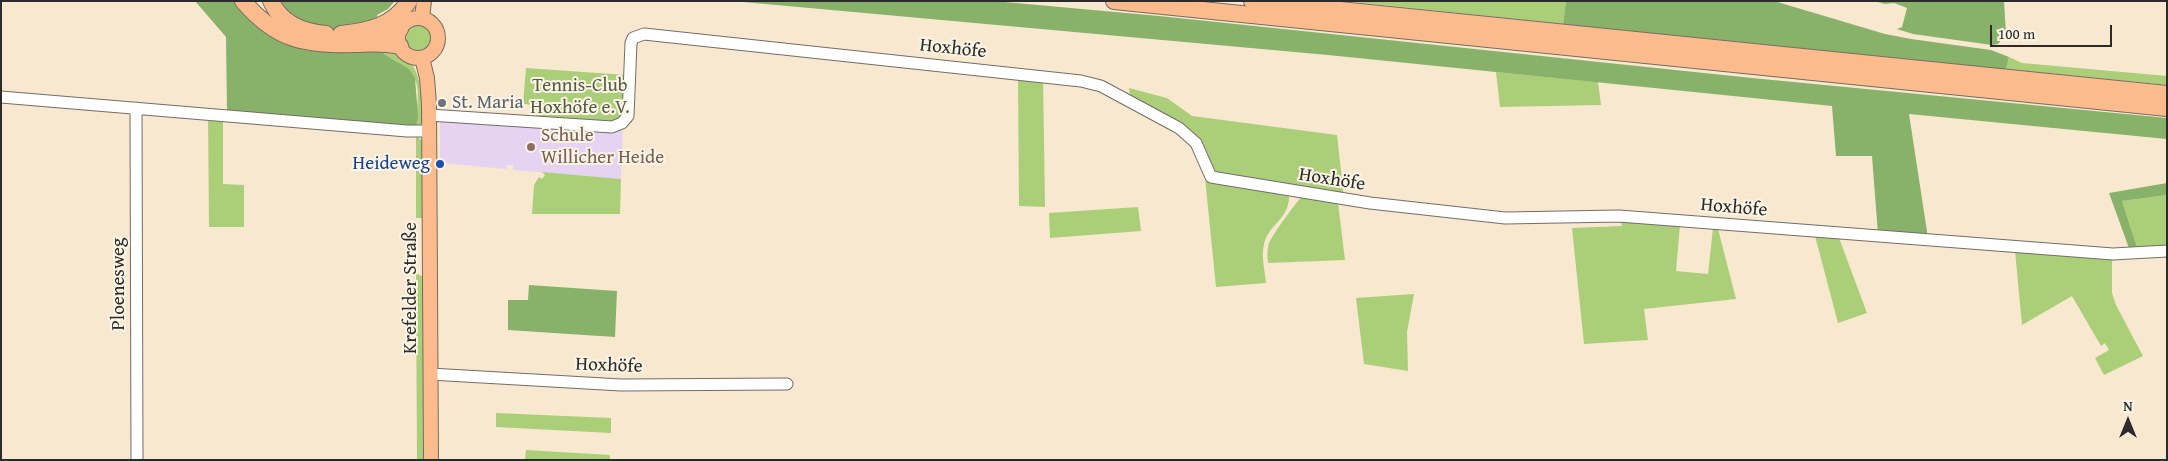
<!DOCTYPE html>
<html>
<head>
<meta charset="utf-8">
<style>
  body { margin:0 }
  #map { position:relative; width:2168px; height:461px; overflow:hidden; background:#f8e8d0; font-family:"Gentium Book Plus",serif }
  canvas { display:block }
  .frame { position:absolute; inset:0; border:2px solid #2b2b2b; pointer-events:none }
  .north { position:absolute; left:2103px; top:396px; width:50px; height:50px; -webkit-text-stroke:4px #fcf5e5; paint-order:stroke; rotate:0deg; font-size:14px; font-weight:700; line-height:20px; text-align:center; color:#2b2b2b }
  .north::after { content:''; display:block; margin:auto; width:18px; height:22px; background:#2b2b2b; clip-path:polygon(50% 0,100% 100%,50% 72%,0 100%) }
  .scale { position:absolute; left:1990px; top:25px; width:122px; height:22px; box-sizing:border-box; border:2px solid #2b2b2b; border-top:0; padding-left:6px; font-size:15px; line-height:18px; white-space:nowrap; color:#2b2b2b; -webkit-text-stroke:4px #fcf5e5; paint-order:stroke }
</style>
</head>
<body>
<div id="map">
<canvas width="2168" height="461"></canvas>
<div class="frame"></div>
<div class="north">N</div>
<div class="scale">100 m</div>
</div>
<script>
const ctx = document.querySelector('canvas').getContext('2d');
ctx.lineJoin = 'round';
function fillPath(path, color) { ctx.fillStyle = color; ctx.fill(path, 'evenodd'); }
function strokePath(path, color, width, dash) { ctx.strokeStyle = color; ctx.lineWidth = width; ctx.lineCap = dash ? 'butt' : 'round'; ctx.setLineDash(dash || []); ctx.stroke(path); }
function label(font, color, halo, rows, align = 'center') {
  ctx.font = font + ' "Gentium Book Plus",serif'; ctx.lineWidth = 4; ctx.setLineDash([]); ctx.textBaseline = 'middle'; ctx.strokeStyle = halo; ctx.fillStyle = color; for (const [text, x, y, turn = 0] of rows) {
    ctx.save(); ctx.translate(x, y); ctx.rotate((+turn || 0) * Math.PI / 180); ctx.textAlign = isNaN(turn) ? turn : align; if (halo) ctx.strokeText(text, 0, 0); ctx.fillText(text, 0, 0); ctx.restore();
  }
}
fillPath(new Path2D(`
  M440,119l183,12 -2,48 -108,-9v-5h-6l-1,4 -66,-6z`), '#e5d3f1');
fillPath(new Path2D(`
  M1344,1h222l-3,23z
  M404 39a14 14 0 1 1 28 0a14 14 0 1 1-28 0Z
  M383,49c5,1 12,1 16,3 24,13 23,48 25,71l-8,4c2,-43 10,-49 -32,-73z
  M2009,57l13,6 145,13v9l-161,-16z
  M526,68l100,7 -3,41 -14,8 -73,-5 1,-14 -14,-1z
  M1496,72l102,10 3,23 -101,2z
  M1018,77l25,2 2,128 -26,-1z
  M1129,88l38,10 25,18 145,19 7,62 -134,-25 -11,-34 -31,-20 -38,-21z
  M208,118l15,1v65l21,1v42h-35z
  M416,135l8,8 1,75h-9z
  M542,172l79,7 -1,35h-88l2,-29 5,-8 3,2 3,-4z
  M1205,178l84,15c2,26 -20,30 -25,51 -3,12 1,27 2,39l-50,4z
  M2167,195v53l-29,2 -16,-49z
  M1303,196l35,7 7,57 -77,3c-1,-7 -1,-13 1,-20 2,-6 29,-44 34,-47z
  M1138,207l3,24 -91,7 -1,-25z
  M1620,219l60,6 -4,46 32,3 5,-46 5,1 18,70 -92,10 4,31 -64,4 -12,-116 50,-2z
  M1815,236l24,2 28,75 -29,10z
  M2015,251l97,6v36l4,12 27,51 -39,19 -9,-17 14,-8 -4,-7 -4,3 -29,-50 -50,29z
  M416,273l9,5 1,182h-9z
  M1414,294l-7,38 1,39 -44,-7 -8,-66z
  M496,413l115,5v15l-115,-6z
  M526,450l84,5v5h-85z`), '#abcf79');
fillPath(new Path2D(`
  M195,1h40l54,44 16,5 16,2 62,-3 1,5 25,15 6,9 3,38 -2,11 -189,-15 -1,-75z
  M279,1h116l-7,8 -11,6 2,9 -29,6 -28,1 -28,-11z
  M732,1h262l165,15 593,62 415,40v21l-258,-25 19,124 -50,-4 -6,-78h-36l-4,-50 -504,-51z
  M1566,1h208l111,33 26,5 80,11 18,7 -3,12 -443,-45z
  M1874,1h130l2,33 -8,10 -6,1 -79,-11 -16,-5 5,-2 5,-19 -13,-5 -9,1z
  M2167,183v12l-45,6 16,49 -8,1 -21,-58z
  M529,285l88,6 -2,46 -107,-7v-30h20z`), '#88b269');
const minor = new Path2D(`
  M1,97l406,34h22
  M136,108l1,352
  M429,115l183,12 10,-4 6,-7 3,-73 2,-5 11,-4 437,47 20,5 78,42 17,15 15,34 159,26 135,15 114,-2 494,38 54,-3
  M430,374l191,11 166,-1`);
const major = new Path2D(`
  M398 38a20 20 0 1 1 40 0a20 20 0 1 1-40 0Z
  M422,18l2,-17
  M422,58l5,20 2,26 2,356`);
const highway = new Path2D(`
  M243,1c35,41 63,44 114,43 14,-1 29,-1 43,2
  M271,1c10,23 31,31 55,33
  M1114,1l1053,107
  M1252,1l915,93
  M341,34c28,-3 52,-8 68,-33
  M370,34l20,-1 10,-4`);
strokePath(minor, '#736d65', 13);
strokePath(major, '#736d65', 16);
strokePath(highway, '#736d65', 18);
strokePath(minor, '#fff', 11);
strokePath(major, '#fbbb8c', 14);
strokePath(highway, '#fbbb8c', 16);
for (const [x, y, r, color] of [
  [442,103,5,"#6b7280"],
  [531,147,5,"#8d6e63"],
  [440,164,5,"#1a4fb4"]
]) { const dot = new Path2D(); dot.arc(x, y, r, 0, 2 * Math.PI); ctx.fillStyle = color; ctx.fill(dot); strokePath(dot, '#fcf5e5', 2); }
label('19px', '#2b2b2b', '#fcf5e5', [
  ["Hoxhöfe",953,49,6],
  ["Hoxhöfe",1332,180,9],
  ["Hoxhöfe",1734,208,5],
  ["Ploenesweg",119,284,-90],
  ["Krefelder Straße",411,288,-90],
  ["Hoxhöfe",609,366,2]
]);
label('19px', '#515c42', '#fcf5e5', [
  ["Tennis-Club",580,86],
  ["Hoxhöfe e.V.",580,108]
]);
label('19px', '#5b616d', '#fcf5e5', [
  ["St. Maria",452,103]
], 'left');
label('19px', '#785e54', '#fcf5e5', [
  ["Schule",541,136],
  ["Willicher Heide",541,158]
], 'left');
label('19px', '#164399', '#fcf5e5', [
  ["Heideweg",430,164]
], 'right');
</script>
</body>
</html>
